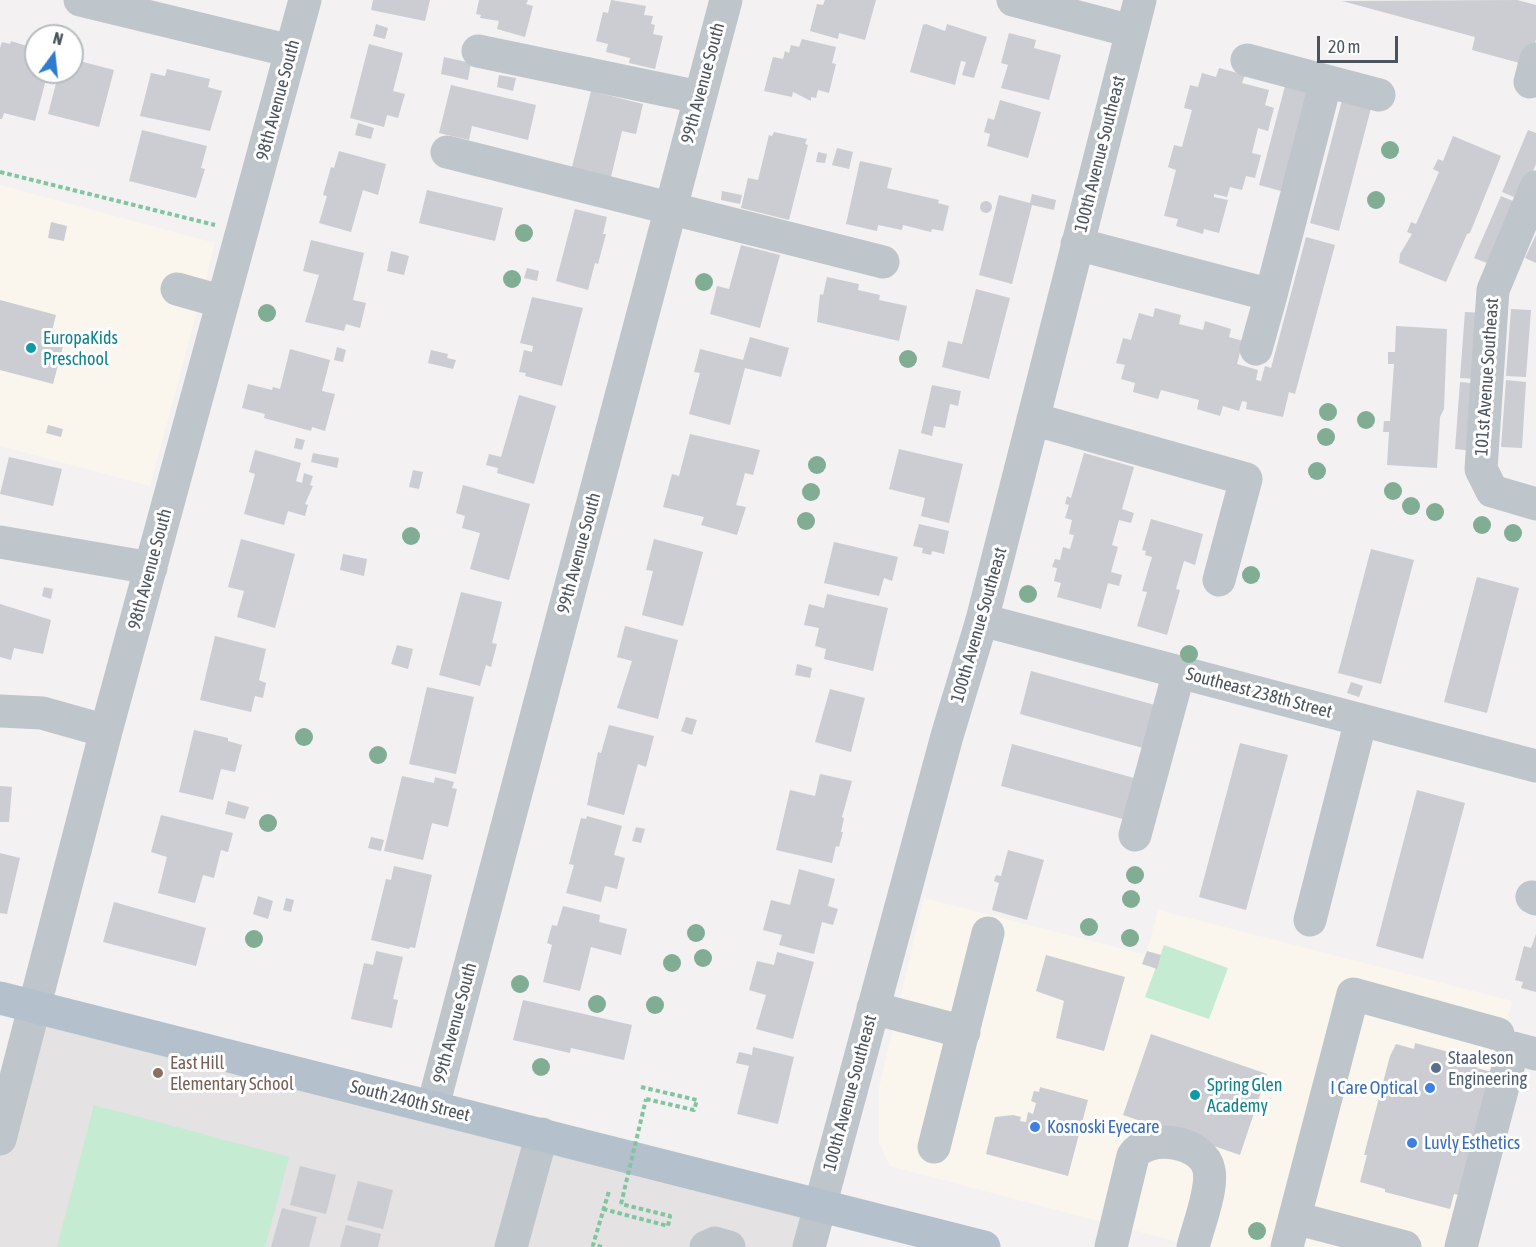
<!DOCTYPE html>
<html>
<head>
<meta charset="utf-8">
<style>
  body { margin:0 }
  #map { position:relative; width:1536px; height:1247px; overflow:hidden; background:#f3f1f1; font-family:"Asap Condensed",sans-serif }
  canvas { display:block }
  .north { position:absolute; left:24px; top:24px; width:60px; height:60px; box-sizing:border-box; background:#fff; border:2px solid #b7bbbe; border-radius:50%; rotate:15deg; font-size:16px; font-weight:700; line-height:24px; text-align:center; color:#4b545c }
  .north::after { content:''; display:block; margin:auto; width:21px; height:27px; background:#2f7bcf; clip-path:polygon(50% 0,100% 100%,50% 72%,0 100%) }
  .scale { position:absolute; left:1317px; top:36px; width:81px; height:27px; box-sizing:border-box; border:3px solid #4b545c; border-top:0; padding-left:8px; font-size:18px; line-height:21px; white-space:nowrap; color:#4b545c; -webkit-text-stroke:4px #fff; paint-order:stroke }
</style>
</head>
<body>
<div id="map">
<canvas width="1536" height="1247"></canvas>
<div class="north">N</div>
<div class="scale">20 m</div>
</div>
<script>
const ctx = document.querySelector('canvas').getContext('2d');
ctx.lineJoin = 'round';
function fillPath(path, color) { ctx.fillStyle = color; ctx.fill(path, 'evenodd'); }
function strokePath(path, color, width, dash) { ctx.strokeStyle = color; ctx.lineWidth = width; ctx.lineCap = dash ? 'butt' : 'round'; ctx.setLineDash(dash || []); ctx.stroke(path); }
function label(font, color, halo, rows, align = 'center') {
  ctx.font = font + ' "Asap Condensed",sans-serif'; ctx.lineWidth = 6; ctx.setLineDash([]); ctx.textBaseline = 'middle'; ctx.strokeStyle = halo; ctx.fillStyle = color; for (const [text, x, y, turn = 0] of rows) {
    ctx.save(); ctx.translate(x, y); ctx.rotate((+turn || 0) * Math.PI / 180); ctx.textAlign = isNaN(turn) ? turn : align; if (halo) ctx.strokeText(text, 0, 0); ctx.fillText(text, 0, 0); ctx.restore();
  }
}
fillPath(new Path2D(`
  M0,185l215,58 -65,243 -150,-40z
  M924,898l222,57 12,-45 354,91 -64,246h-251l-307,-81 -11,-24v-54z`), '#fbf6ed');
fillPath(new Path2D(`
  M36,1007l784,197 -11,43h-809v-108z`), '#e4e2e2');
fillPath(new Path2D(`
  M1164,945l64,23 -19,51 -64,-22z
  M94,1105l195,52 -24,90h-208z`), '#c5ebd2');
fillPath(new Path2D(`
  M373,0h57l-5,21 -54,-11z
  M479,0h49l-2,4 7,2 -8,31 -28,-8 2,-8 -19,-3 1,-3 -5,-1z
  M611,0l35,6 -2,9 9,1 -2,8 4,1 -2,9 10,2 -8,33 -26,-6 1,-5 -24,-6 2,-8 -12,-3 7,-29 5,1z
  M825,0h51l-11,40 -26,-7 -1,6 -28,-8 7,-27 6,1z
  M1517,0l19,5v34l-5,20 -8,5 -51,-14 3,-13 -133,-36z
  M376,24l12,4 -3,11 -12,-3z
  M926,24l19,7 2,-7 40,13 -13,41 -12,-3 4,-13 -5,-1 -6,24 -45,-13 13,-47z
  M1009,33l27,7 -2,8 27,7 -12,45 -48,-12 7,-23 -7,-2z
  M802,39l34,8 -4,16 4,1 -7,29 -11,-3 -2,8 -5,-1v4l-18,-9 -1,5 -28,-6 9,-34 10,2 2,-8 4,2 2,-8 8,2z
  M11,41l19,6 -1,4 7,2v19h12l-13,49 -31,-8 -2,6h-2v-71l2,-6 8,2z
  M369,44l34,9 -10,38 12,3 -7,24 -11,-3 -3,12 -34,-9z
  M444,57l27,6 -3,17 -27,-6z
  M72,59l42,11 -15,57 -51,-13 11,-42h13z
  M1219,68l26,7 -3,8 27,7 -4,15 9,3 -6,23 -10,-3 -6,25 9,2 -6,23 -9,-2 -4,14 -12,-3 -3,10 -13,-3v3l14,3 -9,33 -15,-4 -1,5 -27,-8 2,-7 -14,-3 12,-46 -8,-3 6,-22 8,2 10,-37 -8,-2 6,-23 8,2 4,-14 14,4z
  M167,69l43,10 -2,8 14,4 -12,40 -70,-15 11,-43 14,3z
  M499,75l17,3 -3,13 -16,-4z
  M451,85l85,20 -8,35 -56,-14 -3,14 -30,-7z
  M1285,86l29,8 -26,99 -29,-8z
  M591,91l52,13 -7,30 -14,-3 -12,50 -39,-10z
  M1000,100l41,12 -13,46 -41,-12 3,-12 -6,-2 4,-14 6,2z
  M1342,100l29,8 -32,123 -29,-8z
  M358,123l16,5 -3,11 -16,-4z
  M142,130l65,16 -6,22 4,1 -9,29 -67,-17z
  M1528,130l8,3v31l-15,36 -19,-8z
  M774,132l33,7 -2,5 3,1 -19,75 -48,-12 7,-30 10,2 11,-45 3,1z
  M1453,136l48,20 -31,77 -3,1 -21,48 -47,-19 1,-9 12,-20 -5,-2 4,-10 5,2 23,-52 -6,-3 5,-10 5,2z
  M837,148l16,4 -4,17 -17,-4z
  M339,151l47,13 -8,31 -15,-5 -12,42 -32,-9 8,-27 -4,-1 8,-28 3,1z
  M818,152l9,2 -2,9 -9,-1z
  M860,161l32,7 -5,20 52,12 -1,3 11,3 -6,25 -11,-2 -1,3 -28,-7 -1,5 -24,-5 -1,6 -31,-7z
  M427,190l76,18 -8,33 -76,-18z
  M722,191l20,4 -2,9 -19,-4z
  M1032,194l24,6 -2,10 -22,-5 -20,79 -33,-9 20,-80 31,8z
  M1501,196l19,8 -26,62 -20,-8z
  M980 207a6 6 0 1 1 12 0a6 6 0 1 1-12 0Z
  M575,209l32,8 -4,17h3l-8,30 -3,-1 -7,27 -32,-9z
  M51,222l16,4 -3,15 -16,-3z
  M1536,235v28l-11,-5z
  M1306,237l29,8 -40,149 -6,-2 -6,25 -37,-8 1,-7 -5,-1 -3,10 -16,-5 -3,10 -23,-7 2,-9 -38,-10 -3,9 -25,-7 2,-9 -14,-4 4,-14 -9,-2 7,-25 8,2 8,-27 14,4 2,-9 26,7 -2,9 24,6 2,-9 26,8 -2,8 14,4 -6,23 21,6 -2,10 5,1 4,-15 6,2z
  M311,240l53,13 -11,47 13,3 -6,25 -14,-4 -2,7 -39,-9 14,-47 -16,-4z
  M741,245l39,10 -20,73 -50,-14 7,-28 12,3z
  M391,251l18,5 -5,19 -17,-4z
  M527,268l12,3 -2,10 -13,-3z
  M827,277l32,7 -1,6 22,5 -1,5 28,6 -8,35 -82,-19 3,-28 3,1z
  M976,289l34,9 -21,81 -47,-12 6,-26 14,3z
  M532,297l51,11 -21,78 -37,-10 1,-3 -7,-1 5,-22 8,2 1,-6 -13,-3z
  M0,300l56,15 -5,20 14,4 -12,45 -53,-14z
  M1511,309l20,1 -5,67 -20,-1z
  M1465,312l19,1 -5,66 -19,-1z
  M1396,326l51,3 -3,80 -4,8 -3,51 -50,-3 2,-33h-6l1,-11h6l4,-57h-6v-12h7z
  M750,337l39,11 -8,29 -36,-9 -15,57 -41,-11 11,-41 -6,-1 6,-23 43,11z
  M337,347l9,3 -3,12 -9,-2z
  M290,349l40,11 -8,31 13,3 -10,37 -13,-4 -1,4 -47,-13 1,-4 -23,-6 6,-24 24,6 1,-3 7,2z
  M431,350l17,4 -1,4 9,2 -3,9 -25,-6z
  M1506,380l20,2 -4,66 -21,-1z
  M1460,382l20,2 -5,67 -20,-2z
  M932,385l29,6 -3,15 -8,-2 -5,24 -11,-2 -2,10 -11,-3z
  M519,395l37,11 -22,78 -37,-11 1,-5 -12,-3 3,-11 12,3z
  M48,425l15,4 -2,8 -15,-4z
  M690,434l70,16 -7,25 -8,-2 -9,32 10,2 -9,28 -36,-10 3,-8 -41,-10 9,-33 7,2z
  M296,438l9,2 -3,10 -8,-2z
  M899,449l64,15 -14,59 -28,-7 4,-18 -36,-9z
  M255,450l46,13 -5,18 6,2 2,-10 9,3 -3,9 3,1 -8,18 3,1 -3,11 -17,-5 -4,14 -40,-11 11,-40 -6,-2z
  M313,453l26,5 -2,10 -26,-6z
  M1084,453l50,14 -12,42 12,4 -3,10 -12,-3 -7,25 6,2 -7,25 11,3 -3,11 -11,-3 -7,26 -44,-12 4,-14 -7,-2 3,-13 -5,-1 3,-8 5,1 3,-13 7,2 4,-14 -5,-1 3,-14 -7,-2 4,-13 -4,-1 2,-8 4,2z
  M9,457l53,12 -9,37 -53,-12z
  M413,470l10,2 -4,17 -10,-2z
  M463,485l67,19 -21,76 -39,-11 10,-36 -18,-5 3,-12 -9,-3z
  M1151,519l52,15 -8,31 -11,-4 -8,28 4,1 -13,45 -30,-9 10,-34 -5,-1 10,-34 -7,-2 1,-4 -4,-1z
  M919,524l30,7 -5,23 -12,-3 -1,4 -9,-2 1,-5 -10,-2z
  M241,539l54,15 -20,74 -38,-11 7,-26 -16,-4z
  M654,539l49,13 -20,74 -41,-11 11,-44 -7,-1z
  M834,542l64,15 -6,24 -8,-3 -5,18 -55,-13z
  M1371,549l43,11 -33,124 -43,-11z
  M343,554l24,5 -3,17 -24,-6z
  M1477,577l42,11 -32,125 -43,-11z
  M44,587l9,2 -2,10 -9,-3z
  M461,592l41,10 -10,41 5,1 -6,23 -5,-2 -6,21 -41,-11z
  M827,594l61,14 -15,63 -49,-12 2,-10 -11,-3 4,-18 -15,-3 5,-21 15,4z
  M0,604l51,16 -8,34 -29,-6 -3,12 -11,-3z
  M625,626l53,14 -20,79 -41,-11 15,-47 -15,-4z
  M215,636l51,13 -7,31 7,3 -3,15 -8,-2 -4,16 -51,-12z
  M397,645l16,4 -5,20 -17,-5z
  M797,664l15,4 -2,10 -15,-3z
  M1031,671l124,34 -12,43 -123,-34z
  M1351,682l12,4 -4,11 -12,-4z
  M427,687l47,10 -18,77 -47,-10z
  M830,689l35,9 -14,54 -36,-10z
  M686,717l11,3 -5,15 -11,-4z
  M609,725l45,11 -8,31 -8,-3 -14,51 -37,-10 11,-53 3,1z
  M194,730l34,8v3l14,4 -7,27 -14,-3 -8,31 -34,-8z
  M1240,743l48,12 -42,155 -47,-13z
  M1012,744l122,34 -11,41 -122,-33z
  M820,774l32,7 -10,36 2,1 -3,14h2l-4,15 -3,-1 -4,17 -56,-13 14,-60 25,6z
  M402,776l32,7 1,-6 19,5 -2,6 5,1 -9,38 -16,-4 -9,37 -39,-9z
  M0,786l12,1 -3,35h-9z
  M1417,790l48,13 -42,156 -47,-13z
  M228,801l21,6 -4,12 -20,-5z
  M161,815l72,18 -5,19 -7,-2 -7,28 -11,-3 -8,28 -37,-10 9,-36 -16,-5z
  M587,816l35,10 -8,29 11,3 -8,31 -12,-3 -4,16 -35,-9 8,-28 -5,-1 12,-46 5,1z
  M636,827l9,2 -4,14 -9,-2z
  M371,837l13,3 -3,11 -13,-3z
  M1008,850l36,10 -17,60 -35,-10 7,-27 -5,-2 2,-6 5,1z
  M0,853l20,5 -13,56 -7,-1z
  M394,866l38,9 -17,73 -5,-1 -1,2 -38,-9 15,-61 5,1z
  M799,869l36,10 -7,27 10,3 -5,16 -11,-3 -8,32 -35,-9 3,-10 -19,-5 8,-30 19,5z
  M258,896l15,5 -5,18 -15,-5z
  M286,898l8,2 -3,12 -8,-2z
  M114,902l92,26 -10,38 -93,-24z
  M563,906l37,9 -1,7 28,7 -6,26 -30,-8 -11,44 -37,-9 9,-37 -5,-2 5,-18 5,1z
  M1536,934v58l-15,-4 2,-6 -8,-2 9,-34 7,2z
  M376,951l27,6 -10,42 5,1 -6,28 -41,-9 13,-56 9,2z
  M1147,951l14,4 -4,14 -15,-5z
  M777,952l37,10 -21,77 -37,-10 10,-34 -17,-5 8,-29 17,4z
  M1046,955l79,22 -21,74 -48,-13 8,-37 -28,-10z
  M523,1000l109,25 -8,35 -53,-12 -1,5 -57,-13z
  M1151,1034l116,40 -27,81 -117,-40z
  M1415,1043l64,17 -2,8 15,4 -33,123 -5,-1 -4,15 -65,-17v-3l-25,-7 7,-27h-3l26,-99 6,-12 18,5z
  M753,1047l41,10 -16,67 -41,-10 12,-48 -13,-3 3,-11 13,3z
  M1040,1087l48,13 -20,76 -82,-22 9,-37 18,-2 8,2 -1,4 6,1 2,-10 5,2 3,-11 -5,-2 3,-10 5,1z
  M300,1166l36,9 -10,39 -36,-9z
  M358,1181l35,9 -10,39 -36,-9z
  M282,1208l35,9 -8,30h-38z
  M346,1225l35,9 -3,13h-38z`), '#cbcdd2');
strokePath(new Path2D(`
  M0,172l215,53
  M641,1087l56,13 -3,10 -48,-11
  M603,1209l65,17 2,-10 -49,-12
  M602,1247l-9,-2 16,-54`), '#81c5a0', 4, [4.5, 3]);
strokePath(new Path2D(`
  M80,0l211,51
  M1013,0l118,31
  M478,51l221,46
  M1247,60l79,21
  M1530,82l6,-23
  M447,152l436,110
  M1536,187l-43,103 -12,179 11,22 44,13
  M1077,244l194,51 55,-214 53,14
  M177,289l46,13
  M1256,349l15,-54
  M1033,419l213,60 -27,101
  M0,542l151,26
  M982,620l554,146
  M0,711l42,2 64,18
  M1135,835l44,-163
  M1532,897l4,2
  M1310,920l51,-200
  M873,1008l91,24
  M433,1106l293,-1106
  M0,1139l106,-408 199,-731
  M934,1147l54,-214
  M1295,1218l110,29
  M511,1247l31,-113
  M706,1247l9,-4 14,4
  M809,1247l138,-511 35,-116 158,-620
  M1111,1247l22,-91c15,-24 71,-15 76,14 4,19 -11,57 -16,77
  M1287,1247l66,-253 145,40
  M1461,1247l52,-199 23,6`), '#bec5cb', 33);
strokePath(new Path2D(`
  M0,998l984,249`), '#b4c1cc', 33);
strokePath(new Path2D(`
  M621,1204l25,-105`), '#81c5a0', 4, [4.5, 3]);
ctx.fillStyle = '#81ad95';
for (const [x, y] of [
  [1390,150],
  [1376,200],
  [524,233],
  [512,279],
  [704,282],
  [267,313],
  [908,359],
  [1328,412],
  [1366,420],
  [1326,437],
  [817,465],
  [1317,471],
  [1393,491],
  [811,492],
  [1411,506],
  [1435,512],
  [806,521],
  [1482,525],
  [1513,533],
  [411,536],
  [1251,575],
  [1028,594],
  [1189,654],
  [304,737],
  [378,755],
  [268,823],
  [1135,875],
  [1131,899],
  [1089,927],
  [696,933],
  [1130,938],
  [254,939],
  [703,958],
  [672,963],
  [520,984],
  [597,1004],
  [655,1005],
  [541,1067],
  [1257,1231]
]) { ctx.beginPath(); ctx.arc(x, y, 9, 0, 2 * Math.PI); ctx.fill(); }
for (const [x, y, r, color] of [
  [31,348,6,"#0f9aa8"],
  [1436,1068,6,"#5c6f8a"],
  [158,1073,6,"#8d6e63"],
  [1430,1088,6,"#3f7fe0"],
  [1195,1095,6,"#0f9aa8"],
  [1035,1127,6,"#3f7fe0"],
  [1412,1143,6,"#3f7fe0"]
]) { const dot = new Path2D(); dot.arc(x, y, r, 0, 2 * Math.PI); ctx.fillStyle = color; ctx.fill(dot); strokePath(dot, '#fff', 2); }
label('18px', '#4b545c', '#fff', [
  ["99th Avenue South",703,83,-75],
  ["98th Avenue South",278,100,-75],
  ["100th Avenue Southeast",1100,154,-76],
  ["101st Avenue Southeast",1487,377,-86],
  ["99th Avenue South",579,553,-75],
  ["98th Avenue South",150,569,-75],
  ["100th Avenue Southeast",979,625,-74],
  ["Southeast 238th Street",1259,693,15],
  ["99th Avenue South",455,1023,-75],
  ["100th Avenue Southeast",850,1093,-75],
  ["South 240th Street",410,1101,14]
]);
label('18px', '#0d838f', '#fff', [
  ["EuropaKids",43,338],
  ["Preschool",43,359],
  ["Spring Glen",1207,1085],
  ["Academy",1207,1106]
], 'left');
label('18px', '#4e5e75', '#fff', [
  ["Staaleson",1448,1058],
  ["Engineering",1448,1079]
], 'left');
label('18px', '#785e54', '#fff', [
  ["East Hill",170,1063],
  ["Elementary School",170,1084]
], 'left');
label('18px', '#366cbe', '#fff', [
  ["I Care Optical",1418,1088,"right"],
  ["Kosnoski Eyecare",1047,1127],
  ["Luvly Esthetics",1424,1143]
], 'left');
</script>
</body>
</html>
